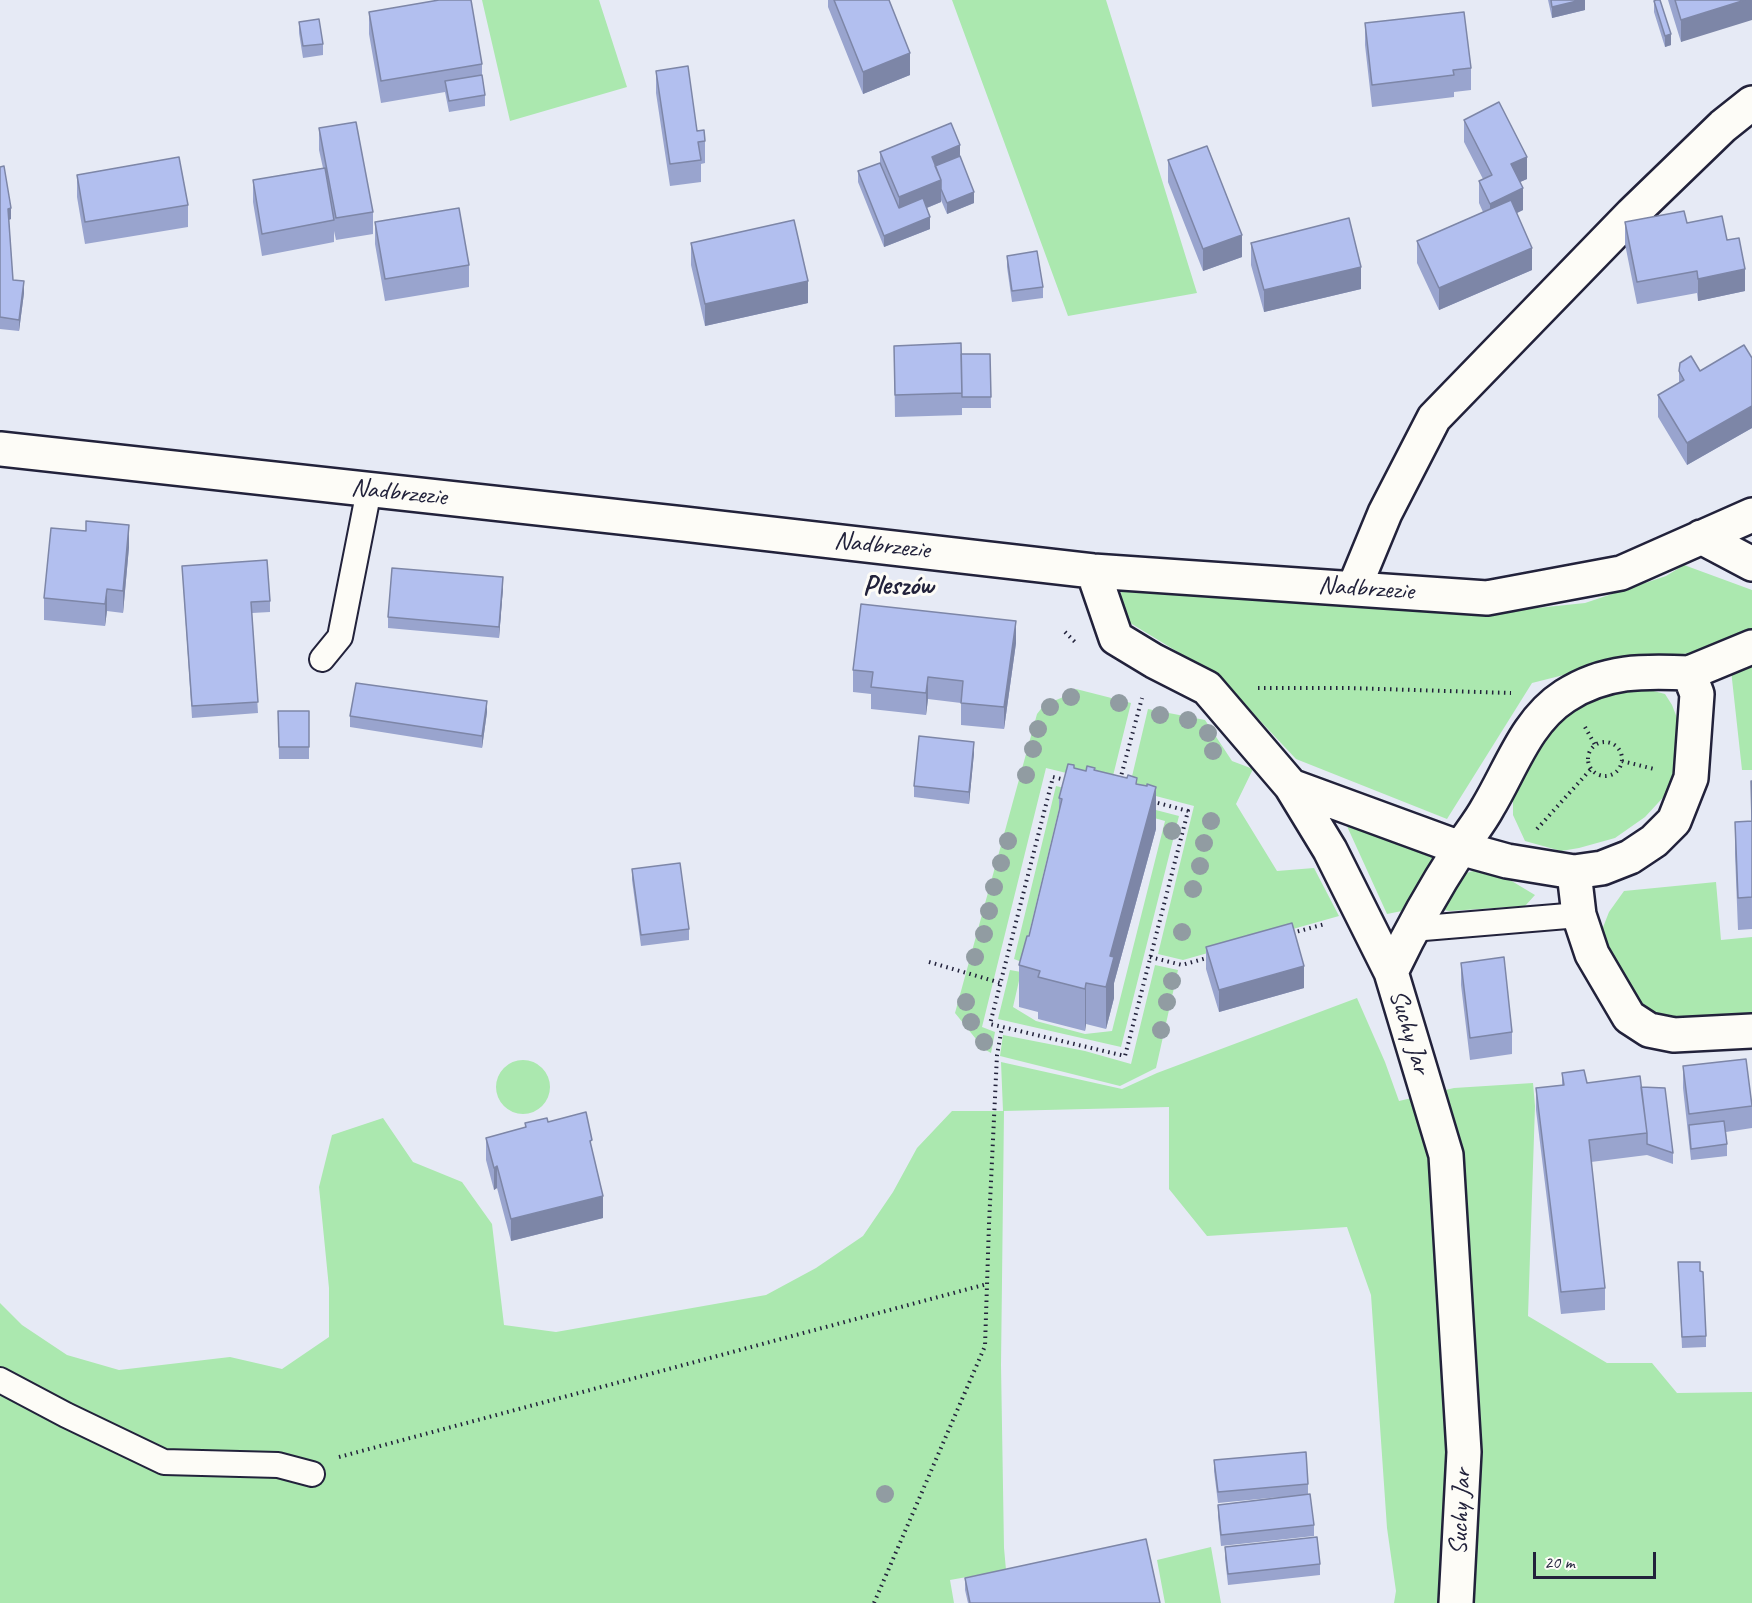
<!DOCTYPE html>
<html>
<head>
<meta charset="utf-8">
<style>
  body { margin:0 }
  #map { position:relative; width:1752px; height:1603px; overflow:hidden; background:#e6eaf5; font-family:Caveat,sans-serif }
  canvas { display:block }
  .scale { position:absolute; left:1533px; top:1552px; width:123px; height:27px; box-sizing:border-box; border:3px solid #22223b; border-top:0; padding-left:8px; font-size:18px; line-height:21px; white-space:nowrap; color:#22223b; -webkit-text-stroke:4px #fdfcf7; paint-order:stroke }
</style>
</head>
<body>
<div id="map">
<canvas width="1752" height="1603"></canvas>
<div class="scale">20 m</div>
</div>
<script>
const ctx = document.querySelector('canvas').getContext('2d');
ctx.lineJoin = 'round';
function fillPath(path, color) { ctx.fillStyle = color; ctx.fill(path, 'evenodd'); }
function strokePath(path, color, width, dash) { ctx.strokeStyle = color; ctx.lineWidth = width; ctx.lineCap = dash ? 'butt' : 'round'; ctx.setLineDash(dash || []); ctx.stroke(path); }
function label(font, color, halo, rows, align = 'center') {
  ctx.font = font + ' Caveat,sans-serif'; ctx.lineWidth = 6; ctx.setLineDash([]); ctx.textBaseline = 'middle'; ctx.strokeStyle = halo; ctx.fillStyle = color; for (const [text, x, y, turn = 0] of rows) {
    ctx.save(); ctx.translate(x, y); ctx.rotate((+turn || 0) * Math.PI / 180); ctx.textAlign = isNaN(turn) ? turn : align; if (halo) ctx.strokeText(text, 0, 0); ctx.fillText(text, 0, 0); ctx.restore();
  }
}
fillPath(new Path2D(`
  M482,0h117l28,87 -117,34z
  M952,0h154l91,293 -129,23z
  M1684,565l68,25v42l-46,19 -95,12 -79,20 -85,136 -151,-60 -77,-82 -97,-59 -1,-29 349,26 115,-12 81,-27z
  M1752,664v106h-10l-11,-100z
  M1642,688l23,6 7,11 7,18v34l-9,33 -25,27 -30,21 -36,10 -18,3 -36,-10 -12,-26v-16l5,-15 29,-54 28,-25 24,-12z
  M1076,689l55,14 -20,81 -65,-16 -64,259 13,5 -4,21 -7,-4 -29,-36 82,-299 7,-9 17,-7z
  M1148,709l57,11 27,41 21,8 -17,35 41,67 37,-3 25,48 -156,44 -25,-6 36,-148 -65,-17z
  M1056,786l53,12 -47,-2 -40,166 -8,-3z
  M1125,802l54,14 -58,231 -123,-28 12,-49 11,2 -8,35 23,14 49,13 27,-3 53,-210 -43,-12z
  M1346,824l90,35 -29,51 -20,4z
  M1473,871l37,9 25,15 -10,11 -76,5 -5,-1 -2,-5 15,-29z
  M1716,882l5,58 31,-3v81l-86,3 -39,-24 -27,-62 9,-23 15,-21z
  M1155,965l23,5 -22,98 -36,18 -120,-30 3,-21 82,16 46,13z
  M1357,998l28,64 14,39 55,-13 79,-5 2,23 -7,210 79,47h45l25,30 75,-1v211h-358l2,-12 -9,-63 -16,-233 -24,-68 -140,9 -38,-47v-82l-165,4 -3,254 3,183 2,22 -56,10 4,23h-954v-300l22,22 45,30 52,15 111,-13 52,12 47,-32v-49l-10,-101 13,-52 51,-17 30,44 49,20 30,42 12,101 52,7 210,-37 50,-27 47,-32 30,-44 24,-44 35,-37h51l-2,-49 121,27 35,-16z
  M496 1087a27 27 0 1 1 54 0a27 27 0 1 1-54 0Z
  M1211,1547l10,56h-56l-8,-43z`), '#abe8af');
const lane = new Path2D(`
  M322,659l18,-22 29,-147
  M1412,929l167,-14
  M0,1380l66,35 98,47 114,3 34,9`);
const street = new Path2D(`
  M0,449l684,75 409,47 394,27 134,-25 131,-58
  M1701,537l51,27
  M1093,571l23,67 38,23 53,27 84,98 39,64 61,122 55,183 18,297 -8,151
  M1354,588l31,-75 49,-95 198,-204 91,-88 29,-23
  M1291,786l169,62 47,13 67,11 28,-4 28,-11 24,-16 20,-20 17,-43 6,-84 -8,-21 63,-26
  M1574,872l5,43 13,39 37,63 20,13 25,5 78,-4
  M1391,972c20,-42 43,-83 69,-123 9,-14 20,-27 28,-42 23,-38 38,-86 77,-111 40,-26 79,-25 124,-23`);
strokePath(lane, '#22223b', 28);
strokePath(street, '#22223b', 38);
strokePath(new Path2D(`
  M1065,632l12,12
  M1258,688h91l162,5
  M1585,727l10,18
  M1588 759a17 17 0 1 1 34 0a17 17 0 1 1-34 0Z
  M1622,761l32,8
  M1053,777l64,15 71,19 -63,245 -135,-32z
  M1120,780l22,-82
  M1537,829l54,-60
  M1292,933l33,-9
  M1150,957l32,8 28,-8
  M929,962l72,21
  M339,1457l648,-173
  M874,1603l111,-257 4,-122 8,-169 5,-28`), '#22223b', 4, [1.5, 4.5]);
strokePath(lane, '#fdfcf7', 24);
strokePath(street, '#fdfcf7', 33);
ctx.fillStyle = '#919ca2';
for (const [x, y] of [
  [1071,697],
  [1119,703],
  [1050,707],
  [1160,715],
  [1188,720],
  [1038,729],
  [1208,733],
  [1033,749],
  [1213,751],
  [1026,775],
  [1211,821],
  [1172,831],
  [1008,841],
  [1204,843],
  [1001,863],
  [1200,866],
  [994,887],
  [1193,889],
  [989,911],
  [1182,932],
  [984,934],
  [975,957],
  [1172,981],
  [966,1002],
  [1167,1002],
  [971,1022],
  [1161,1030],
  [984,1042],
  [885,1494]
]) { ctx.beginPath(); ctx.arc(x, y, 9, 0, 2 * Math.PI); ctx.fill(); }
fillPath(new Path2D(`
  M828,0h61l21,75 -47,19 -35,-87z
  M1548,0h37v10l-33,8z
  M1668,0h84l-71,42z
  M1654,1l17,44 -6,2 -11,-35z
  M369,12l113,52v11l3,20v11l-36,6 -4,-20 -64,11 -12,-69z
  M299,22l24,22v11l-20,3 -4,-25z
  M1365,23l106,45v22l-17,2v5l-82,10 -7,-62z
  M656,71l41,60 8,10v22l-4,1v18l-31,4 -14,-93z
  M1464,120l63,59 -7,3 3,28 -6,3 15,57 -93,40 -22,-47v-22l66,-29 -4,-9v-22l4,-2 -19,-37z
  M319,128l54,84v22l-37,6 -2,-9v11l-72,14 -9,-54v-22l70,-12 -4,-18z
  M880,152l80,4 14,47 -27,11 -6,-14v2l-14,6 3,21 -46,18 -26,-65v-11l22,-8z
  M1168,160l74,97 -39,14 -35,-89z
  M0,167l11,52 -2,1 4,60 11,13 -5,38 -19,-2z
  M77,175l111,30v22l-103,17 -8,-47z
  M375,222l94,43v22l-84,14 -10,-57z
  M1625,222l62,1 40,17 18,51 -47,10 -1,-8 -60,11 -12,-60z
  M691,243l117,60 -103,23 -14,-61z
  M1251,243l110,46 -97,23 -13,-47z
  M1007,256l36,31v11l-31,4 -5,-35z
  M894,346l67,8h29l1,54h-29v7l-67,2z
  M1752,358v70l-65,37 -29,-48v-22l21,-12v-12h21z
  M86,531l43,16 -6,66 -16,-2 -2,15 -61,-6v-22z
  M182,566l88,35v11l-18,1 6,100 -66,5z
  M503,588l-4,50 -111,-10v-11z
  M1016,643l-12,86 -43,-4v-22l-33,-4 -2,16 -55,-6v-15l-18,-2v-22z
  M278,711h31v48h-30z
  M487,712l-5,36 -132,-21v-11z
  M974,753l-5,51 -55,-7v-11z
  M1074,768l12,3 9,-1 42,14 19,45 -42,154v15l-8,31 -20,-5 -1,7 -47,-12v-7l-19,-5v-42l10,-29 30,-125v-13z
  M1751,781h1v148l-14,1 -3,-76v-32l16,-1z
  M632,869l57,60v11l-48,6 -9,-66z
  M1206,947l98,41 -85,24 -13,-43z
  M1461,963l51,69v22l-42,6 -9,-75z
  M1683,1066l69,40v22l-26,4 1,12v12l-36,4 -8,-72z
  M1562,1073l25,10 54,4 32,66v11l-26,-9 -56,7 14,126v22l-44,4 -25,-204v-22l26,-3z
  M548,1122l44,30 11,66 -92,23 -14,-53 -3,2 -8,-30v-22l39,-10v-5z
  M1678,1262l28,74v11l-24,1z
  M1214,1460l94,24v10l6,31v11l-93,10 -3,-30v-11l62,-8 -62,6 -4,-32z
  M1225,1547l95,17v11l-92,10 -3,-27z
  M965,1578l195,25h-192l-3,-13z`), '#99a4ce');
fillPath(new Path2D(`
  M1581,0h4v10l-33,8v-11z
  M1745,0h7v20l-71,22v-22z
  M1671,34v11l-6,2v-11z
  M910,53v22l-47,19v-22z
  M960,145v22l-24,10 -4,-20z
  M1527,157v22l-16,7v-22z
  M941,180v22l-42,17v-22z
  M1523,188v22l-33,16v-22z
  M974,192v11l-27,11v-11z
  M11,208v11l-3,1v-11z
  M930,217v12l-46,18v-11z
  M1242,235v22l-39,14v-22z
  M1532,248v22l-93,40v-22z
  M1361,267v22l-97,23v-22z
  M1745,269v22l-47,10v-22z
  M24,281v12l-5,38v-11z
  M808,281v22l-103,23v-22z
  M1752,406v22l-65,37v-22z
  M129,525v22l-6,66v-22z
  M503,577v11l-4,50v-11z
  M107,589v22l-2,15v-22z
  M1016,621v22l-12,86v-22z
  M928,677v22l-2,16v-22z
  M487,701v11l-5,36v-12z
  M974,742v11l-5,51v-12z
  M1156,787v42l-42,154v15l-8,31v-42l4,-31z
  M1304,966v22l-85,24v-22z
  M1086,983v41l-1,7v-42z
  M497,1166v22l-3,2v-22z
  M603,1196v22l-92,23v-22z`), '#7d86a7');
const building = new Path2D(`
  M439,0h32l11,64 -101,17 -12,-69z
  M834,0h55l21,53 -47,19z
  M1551,0h30l-29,7z
  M1656,0h4l11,34 -6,2 -11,-35z
  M1675,0h70l-64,20z
  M1464,12l7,56 -18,2 1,5 -82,10 -7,-62z
  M319,19l4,25 -20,2 -4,-24z
  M688,66l9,65 7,-1 1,11 -7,1 3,18 -31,4 -14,-93z
  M482,75l3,20 -36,6 -4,-20z
  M1499,102l28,55 -16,7 12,24 -33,16 -11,-23 13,-6 -28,-55z
  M356,122l17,90 -37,6 -17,-90z
  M951,123l9,22 -28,12 9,23 -42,17 -19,-45z
  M1207,146l35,89 -39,14 -35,-89z
  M960,156l14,36 -27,11 -6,-14v-9l-6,-14z
  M179,157l9,48 -103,17 -8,-47z
  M880,163l19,45 24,-10 7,19 -46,19 -26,-65z
  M4,166l7,42 -3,1 5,71 11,1 -5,39 -19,-3v-150z
  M325,168l9,52 -72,14 -9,-54z
  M1511,200l21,48 -93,40 -22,-47z
  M459,208l10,57 -84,14 -10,-57z
  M1684,211l3,12 35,-7 5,24 12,-2 6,31 -47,10 -1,-8 -60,11 -12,-60z
  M1349,218l12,49 -97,23 -13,-47z
  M794,220l14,61 -103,23 -14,-61z
  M1037,251l6,36 -31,4 -5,-35z
  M961,343l1,50 -67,2 -1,-49z
  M1744,345l8,13v48l-65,37 -29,-48 26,-15 -5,-9 1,-8 11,-7 9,15z
  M961,354h29l1,43h-29z
  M86,521l43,4 -6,66 -16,-2 -2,15 -61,-6 7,-70 35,3z
  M267,560l3,41 -19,1 7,100 -66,4 -10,-140z
  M392,568l111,9 -4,50 -111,-10z
  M861,604l155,17 -12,86 -43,-4 2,-22 -35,-4 -2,16 -55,-6 2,-15 -20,-2z
  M356,683l131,18 -5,35 -132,-20z
  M278,711h31v36h-30z
  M919,736l55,6 -5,50 -55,-6z
  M1068,764l6,1v3l12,3 1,-5 8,2 -1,2 33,8 1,-3 9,3 -1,6 11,2v-2l9,3 -46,169 4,1 -8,30 -20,-4 -1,6 -47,-12 2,-6 -21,-6 8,-29h2l33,-137 -3,-1z
  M1751,781h1v116l-14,1 -3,-76 17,-1z
  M680,863l9,66 -48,6 -9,-66z
  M1292,923l12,43 -85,24 -13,-43z
  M1504,957l8,75 -42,6 -9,-75z
  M1746,1059l6,47 -63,8 -6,-48z
  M1584,1070l3,13 53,-7 7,57 -58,7 16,148 -44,4 -25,-204 28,-3 -2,-12z
  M1641,1087l24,1 8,65 -26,-9v-11z
  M586,1112l6,28 -2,1 13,55 -92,23 -14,-53 -3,2 -8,-30 40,-11 -1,-4 22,-5 1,4z
  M1724,1121l3,23 -36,5 -2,-24z
  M1678,1262h22v9l3,1 3,64 -24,1z
  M1306,1452l2,32 -90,8 -4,-32z
  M1310,1494l4,31 -93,10 -3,-30z
  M1317,1537l3,27 -92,10 -3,-27z
  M1146,1539l14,64h-190l-5,-25z`);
fillPath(building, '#b2bfef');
strokePath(building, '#7d86a7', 1.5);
label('26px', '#22223b', '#fdfcf7', [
  ["Nadbrzezie",399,493,6],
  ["Nadbrzezie",882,546,6],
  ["Nadbrzezie",1366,589,4],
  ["Suchy Jar",1409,1032,73],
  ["Suchy Jar",1461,1512,-87]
]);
label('bold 28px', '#22223b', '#fdfcf7', [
  ["Pleszów",898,587]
]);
</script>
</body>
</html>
